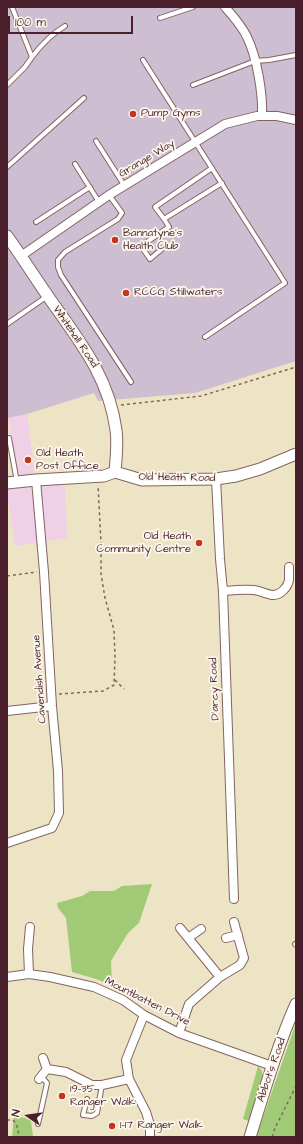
<!DOCTYPE html>
<html>
<head>
<meta charset="utf-8">
<style>
  body { margin:0 }
  #map { position:relative; width:303px; height:1144px; overflow:hidden; background:#ede4c5; font-family:"Architects Daughter",sans-serif }
  canvas { display:block }
  .frame { position:absolute; inset:0; border:8px solid #4a1f2b; pointer-events:none }
  .north { position:absolute; left:8px; top:1096px; width:40px; height:40px; -webkit-text-stroke:3px #fbf7ec; paint-order:stroke; rotate:283deg; font-size:11px; font-weight:700; line-height:16px; text-align:center; color:#4a1f2b }
  .north::after { content:''; display:block; margin:auto; width:14px; height:18px; background:#4a1f2b; clip-path:polygon(50% 0,100% 100%,50% 72%,0 100%) }
  .scale { position:absolute; left:8px; top:16px; width:125px; height:18px; box-sizing:border-box; border:2px solid #4a1f2b; border-top:0; padding-left:5px; font-size:12px; line-height:14px; white-space:nowrap; color:#4a1f2b; -webkit-text-stroke:3px #fbf7ec; paint-order:stroke }
</style>
</head>
<body>
<div id="map">
<canvas width="303" height="1144"></canvas>
<div class="frame"></div>
<div class="north">N</div>
<div class="scale">100 m</div>
</div>
<script>
const ctx = document.querySelector('canvas').getContext('2d');
ctx.lineJoin = 'round';
function fillPath(path, color) { ctx.fillStyle = color; ctx.fill(path, 'evenodd'); }
function strokePath(path, color, width, dash) { ctx.strokeStyle = color; ctx.lineWidth = width; ctx.lineCap = dash ? 'butt' : 'round'; ctx.setLineDash(dash || []); ctx.stroke(path); }
function label(font, color, halo, rows, align = 'center') {
  ctx.font = font + ' "Architects Daughter",sans-serif'; ctx.lineWidth = 3.5; ctx.setLineDash([]); ctx.textBaseline = 'middle'; ctx.strokeStyle = halo; ctx.fillStyle = color; for (const [text, x, y, turn = 0] of rows) {
    ctx.save(); ctx.translate(x, y); ctx.rotate((+turn || 0) * Math.PI / 180); ctx.textAlign = isNaN(turn) ? turn : align; if (halo) ctx.strokeText(text, 0, 0); ctx.fillText(text, 0, 0); ctx.restore();
  }
}
fillPath(new Path2D(`
  M27,414l9,70h29l2,54 -52,8 -8,-53v-18l11,-2 -10,-56z`), '#efd0e6');
fillPath(new Path2D(`
  M7,7h289v354l-101,32 -97,8 -4,-8 -67,21 -20,4z`), '#cdbed2');
fillPath(new Path2D(`
  M152,884l-13,39 -11,10 -17,28 1,26 -13,-7 -27,-8 -6,-54 -8,-10 -1,-5 25,-7 8,-5h24l8,-5z
  M296,1023v114h-40z
  M258,1066l4,5 1,5 -14,45 -6,-2z
  M14,1116l11,2 6,3 2,16h-21z`), '#a0ca76');
const lane = new Path2D(`
  M160,18l33,-11
  M32,57c10,-13 19,-23 33,-31
  M143,60l142,223 -80,54
  M7,85l18,-18 7,-10 -20,-50
  M193,85l62,-24 14,-1 27,-5
  M96,141l28,44
  M75,164l24,38
  M7,167l77,-69
  M109,195l13,18 -4,6 -53,33 -7,8v7l3,8 70,107
  M164,219l-9,-12 57,-39
  M36,222l54,-35
  M162,249l-12,10 -9,-13 28,-19 -5,-8 58,-36
  M7,324l39,-27
  M9,438l8,44
  M295,944l1,1
  M87,1099l-4,16 9,1 5,-3 5,-28
  M38,1124l9,-41 -6,-7`);
const street = new Path2D(`
  M225,7c8,9 17,19 22,30 10,20 16,57 15,79
  M21,256l88,-61 116,-71 32,-8h20l19,4
  M216,479l4,80 3,32 11,308
  M223,591c11,-1 21,-2 31,-1 7,1 12,4 18,5 8,1 16,-8 17,-15 0,-4 0,-9 0,-13
  M7,711l45,-5
  M7,843l45,-15 7,-15 -1,-42 -6,-65 -8,-134 -8,-92
  M188,938l13,-9
  M226,938l12,-3
  M29,974l-1,-25 2,-22
  M7,977l22,-3 21,3 44,10 29,13 21,15 35,18 93,33
  M220,977l20,-12 4,-7 -10,-36
  M144,1015l-18,45 3,19 17,33 4,13v12
  M179,1033l10,-29 31,-27 -40,-49
  M43,1058l4,11
  M39,1079l8,-10 19,3 26,13h10l27,-6`);
const secondary = new Path2D(`
  M7,236c16,22 30,45 45,66 29,41 57,76 64,128 2,13 0,29 -1,42
  M7,483l29,-3 68,-4 11,-4 27,8 74,-1 20,-3 24,-7 36,-15
  M250,1137c14,-45 27,-90 46,-133`);
strokePath(lane, '#836461', 6);
strokePath(street, '#836461', 10);
strokePath(secondary, '#836461', 13);
strokePath(new Path2D(`
  M121,405l80,-9 95,-29
  M7,576l30,-4
  M115,680l9,9
  M59,694l44,-3 11,-6 1,-28 -1,-27 -9,-32 -4,-24v-31l-3,-58
  M7,1120h6c5,6 5,10 6,17
  M272,1137l3,-9 21,-42`), '#836461', 1.5, [3, 3]);
strokePath(lane, '#fff', 4);
strokePath(street, '#fff', 8);
strokePath(secondary, '#fff', 11);
for (const [x, y, r, color] of [
  [133,114,4,"#c8321e"],
  [115,240,4,"#c8321e"],
  [126,293,4,"#c8321e"],
  [28,460,4,"#c8321e"],
  [199,543,4,"#c8321e"],
  [62,1096,4,"#c8321e"],
  [112,1126,4,"#c8321e"]
]) { const dot = new Path2D(); dot.arc(x, y, r, 0, 2 * Math.PI); ctx.fillStyle = color; ctx.fill(dot); strokePath(dot, '#fbf7ec', 1.5); }
label('11px', '#4a1f2b', '#fbf7ec', [
  ["Pump Gyms",141,114],
  ["Bannatyne's",123,234],
  ["Health Club",123,247],
  ["RCCG Stillwaters",134,293],
  ["Old Heath",36,454],
  ["Post Office",36,467],
  ["Old Heath",191,537,"right"],
  ["Community Centre",191,550,"right"],
  ["19-35",70,1090],
  ["Ranger Walk",70,1103],
  ["1-17 Ranger Walk",120,1126]
], 'left');
label('11px', '#4a1f2b', '#fbf7ec', [
  ["Grange Way",147,159,-31],
  ["Whitehall Road",75,337,56],
  ["Old Heath Road",177,478,1],
  ["Cavendish Avenue",40,679,-94],
  ["D'arcy Road",215,689,-92],
  ["Mountbatten Drive",147,1002,27],
  ["Abbot's Road",272,1070,-71]
]);
</script>
</body>
</html>
